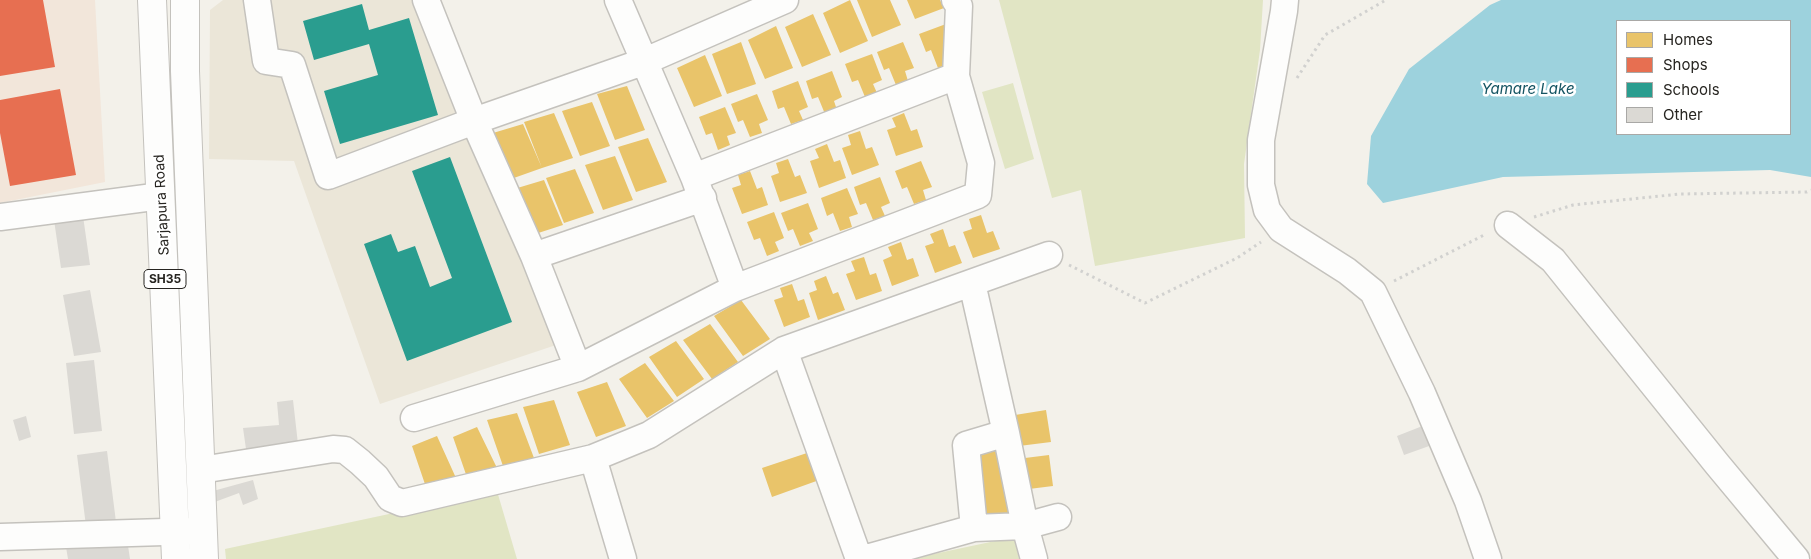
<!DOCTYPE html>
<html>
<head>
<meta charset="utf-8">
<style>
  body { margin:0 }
  #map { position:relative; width:1811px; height:559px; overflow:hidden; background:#f3f1ea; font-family:Inter,sans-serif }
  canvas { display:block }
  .legend { position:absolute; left:1616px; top:20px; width:175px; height:115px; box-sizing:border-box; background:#fff; border:1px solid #a9a8a6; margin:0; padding:6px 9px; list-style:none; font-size:15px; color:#272521 }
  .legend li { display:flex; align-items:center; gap:10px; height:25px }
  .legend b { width:25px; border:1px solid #a9a8a6 }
</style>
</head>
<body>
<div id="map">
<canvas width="1811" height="559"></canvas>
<ul class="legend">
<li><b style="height:14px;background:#e9c46a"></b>Homes</li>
<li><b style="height:14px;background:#e76f51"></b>Shops</li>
<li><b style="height:14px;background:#2a9d8f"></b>Schools</li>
<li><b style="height:14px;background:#dbd9d4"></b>Other</li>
</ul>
</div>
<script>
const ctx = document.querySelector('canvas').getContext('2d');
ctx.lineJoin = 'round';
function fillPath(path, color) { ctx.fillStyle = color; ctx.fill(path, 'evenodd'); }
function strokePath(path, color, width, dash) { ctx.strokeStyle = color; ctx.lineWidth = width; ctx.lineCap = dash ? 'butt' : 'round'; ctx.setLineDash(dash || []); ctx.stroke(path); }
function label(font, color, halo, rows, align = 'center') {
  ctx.font = font + ' Inter,sans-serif'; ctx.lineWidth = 5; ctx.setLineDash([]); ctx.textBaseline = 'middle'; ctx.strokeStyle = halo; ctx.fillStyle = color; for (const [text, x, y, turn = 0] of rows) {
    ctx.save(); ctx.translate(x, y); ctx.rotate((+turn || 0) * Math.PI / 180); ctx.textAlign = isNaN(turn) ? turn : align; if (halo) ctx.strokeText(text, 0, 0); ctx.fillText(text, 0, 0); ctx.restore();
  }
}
fillPath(new Path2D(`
  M0,0h95l10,182 -105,21z`), '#f2e6da');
fillPath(new Path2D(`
  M223,0h216l117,345 -176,59 -86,-243 -85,-2 1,-149z`), '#ebe6d8');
fillPath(new Path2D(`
  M999,0h264l-3,50 -16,114 1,74 -150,28 -14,-76 -29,8z
  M1013,83l21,76 -29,10 -23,-77z
  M497,491l20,68h-291l-1,-10z
  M1014,537l5,22h-109z`), '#e1e5c4');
fillPath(new Path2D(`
  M1501,0h310v177l-41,-7 -267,7 -120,26 -16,-19 4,-48 38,-67 81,-64zM1617,21h173v113h-173z`), '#9dd2dd');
fillPath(new Path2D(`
  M850,0l18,41 -28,12 -17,-40z
  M857,0h33l11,25 -29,12z
  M907,0h33l4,8 -29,11z
  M813,14l18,41 -29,12 -17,-40z
  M946,24l4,39 -12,5 -7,-18 -5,2 -7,-18z
  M776,26l17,42 -28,11 -17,-39z
  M741,42l15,42 -29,10 -15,-40z
  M903,42l11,26 -9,3 3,10 -12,4 -7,-17 -5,2 -7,-18z
  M872,54l10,26 -9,4 4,9 -12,4 -7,-17 -6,2 -7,-18z
  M705,55l17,41 -28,11 -17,-39z
  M832,71l10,26 -8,4 3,9 -12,4 -7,-17 -6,2 -6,-18z
  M798,81l10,26 -9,4 4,9 -12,4 -7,-17 -6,2 -6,-18z
  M627,86l18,44 -30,10 -18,-46z
  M757,94l11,26 -9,4 3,9 -12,4 -7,-17 -5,2 -7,-18z
  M592,102l18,44 -30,10 -18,-45z
  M725,107l11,26 -9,3 3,9 -12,5 -6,-17 -6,2 -7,-18z
  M554,113l19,45 -31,10 -18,-46z
  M904,113l7,18 6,-2 6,18 -27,9 -9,-26 9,-3 -4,-9z
  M523,124l19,44 -31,11 -18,-46z
  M860,131l6,18 6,-2 7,18 -27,10 -10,-27 9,-3 -3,-10z
  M648,138l19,44 -31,10 -18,-45z
  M827,144l7,18 6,-2 6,18 -27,10 -9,-27 9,-3 -4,-9z
  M615,156l18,44 -30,10 -18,-45z
  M788,159l7,18 5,-2 7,18 -27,9 -9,-26 8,-3 -3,-10z
  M921,161l11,26 -9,3 3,10 -12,4 -7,-17 -5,2 -7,-18z
  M575,169l19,44 -30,10 -18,-45z
  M750,171l7,18 5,-2 6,18 -26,9 -10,-26 9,-3 -3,-10z
  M880,177l10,26 -9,4 4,9 -12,4 -7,-17 -6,2 -6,-18z
  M544,180l19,45 -31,10 -18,-46z
  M847,188l11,26 -9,3 3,10 -12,4 -7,-18 -6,3 -6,-18z
  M808,203l10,26 -9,4 4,8 -13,5 -7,-17 -5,2 -7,-18z
  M774,212l10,26 -9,4 4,9 -12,5 -7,-18 -6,2 -7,-18z
  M981,215l6,18 6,-2 7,18 -27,9 -10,-26 9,-3 -3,-10z
  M943,229l6,18 6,-2 7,18 -27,10 -10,-27 9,-3 -4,-9z
  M901,242l6,18 6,-2 6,18 -27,10 -9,-26 9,-4 -4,-9z
  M864,257l6,18 6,-2 6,18 -26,9 -10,-26 9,-3 -4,-10z
  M826,276l7,18 5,-2 7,18 -27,10 -9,-27 8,-3 -3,-9z
  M792,284l6,17 6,-2 6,18 -26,10 -10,-27 9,-3 -3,-9z
  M741,300l29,39 -27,17 -29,-40z
  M710,324l28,38 -26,17 -29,-39z
  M676,341l28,38 -27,18 -28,-40z
  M645,363l29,38 -27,17 -28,-39z
  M607,382l19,44 -30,11 -19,-45z
  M554,400l16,45 -31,9 -16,-47z
  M1046,410l5,32 -32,4 -4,-31z
  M517,413l17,45 -31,8 -16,-46z
  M477,427l20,41 -28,15 -16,-46z
  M437,436l19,42 -28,15 -16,-47z
  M1006,442l6,74 -27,3 -6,-75z
  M813,451l9,28 -50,18 -10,-29z
  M1049,455l4,31 -32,4 -4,-31z`), '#e9c46a');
fillPath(new Path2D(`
  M0,0h43l12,67 -55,9z
  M60,89l16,86 -66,11 -10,-53v-33z`), '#e76f51');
fillPath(new Path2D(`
  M362,4l7,26 40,-12 29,97 -98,29 -16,-53 54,-16 -9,-31 -55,16 -11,-39z
  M450,157l62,165 -105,39 -43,-117 27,-10 7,18 17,-6 15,41 22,-9 -40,-107z`), '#2a9d8f');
fillPath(new Path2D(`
  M83,216l7,49 -29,3 -7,-48z
  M90,290l11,62 -27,4 -11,-61z
  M94,360l8,71 -28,3 -8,-71z
  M293,400l5,44 -52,5 -3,-21 36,-3 -2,-23z
  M26,416l5,21 -12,4 -6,-21z
  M1425,425l7,20 -28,10 -7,-19z
  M107,451l9,71 -30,4 -9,-71z
  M253,480l5,19 -15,6 -4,-12 -27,10 1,-12z
  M127,539l3,20h-62l-2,-12z`), '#dbd9d4');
const minor = new Path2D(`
  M257,0l9,61 26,4 36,111 146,-55 -48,-121
  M618,0l76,177 41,111
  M1285,0l-1,11 -23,129v45l6,25 14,19 66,42 26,21 49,101 46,108 20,58
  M694,177l262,-101
  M0,217l161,-21
  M1508,225l45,35 164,204 79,95
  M534,256l169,-58
  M972,283l34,150 -40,12 8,83
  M784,350l75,209
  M578,368l-44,-112 -60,-135 169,-59 142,-62
  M414,418l164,-50 157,-80 243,-93 3,-32 -25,-87 3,-70 -4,-6
  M1006,433l19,93 9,33
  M593,458l30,101
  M201,470l132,-21 12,1 15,12 16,15 14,21 12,5 191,-45 56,-23 135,-85 265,-95
  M0,537l197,-6
  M863,559l111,-31 51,-2 33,-9`);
const major = new Path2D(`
  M152,0l24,559
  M185,0v71l19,488`);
strokePath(minor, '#c4c2bd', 29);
strokePath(major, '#c4c2bd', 30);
strokePath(new Path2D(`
  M1297,78l28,-43 61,-35
  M1534,217l39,-12 107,-11 127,-2 4,-2
  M1069,265l76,38 92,-45 24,-16
  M1394,281l92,-47`), '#d1d1cf', 3, [2.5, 4]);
strokePath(minor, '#fdfdfc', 26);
strokePath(major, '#fdfdfc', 28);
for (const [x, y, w] of [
  [165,279,42]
]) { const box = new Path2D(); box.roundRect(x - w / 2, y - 9.5, w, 19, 4); ctx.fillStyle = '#fff'; ctx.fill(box); strokePath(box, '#272521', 1); }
label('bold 12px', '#272521', null, [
  ["SH35",165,279]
]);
label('14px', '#272521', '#fff', [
  ["Sarjapura Road",162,205,-93]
]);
label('italic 15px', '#145462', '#fff', [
  ["Yamare Lake",1528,89]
]);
</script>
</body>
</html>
